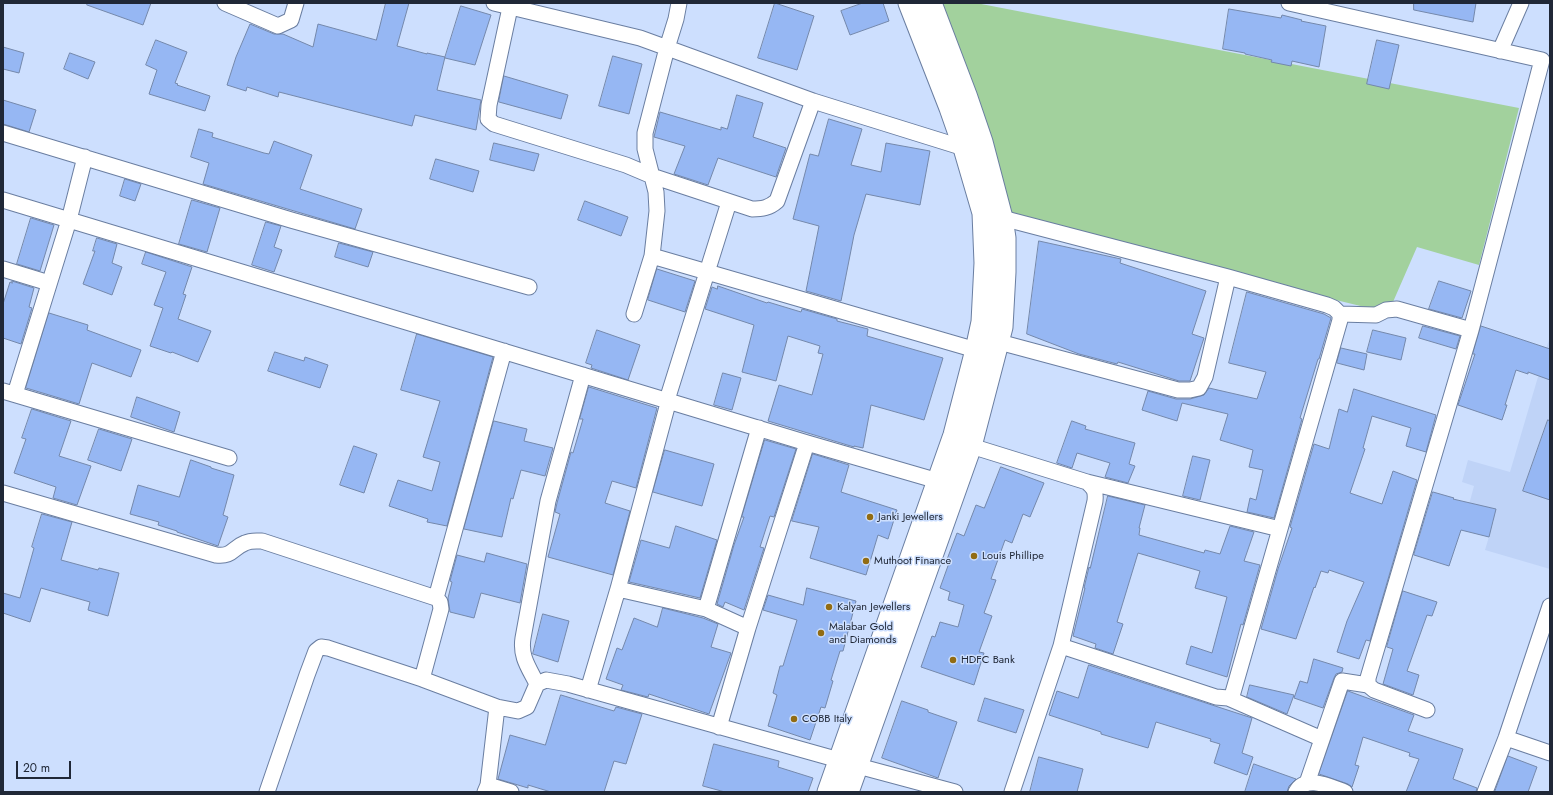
<!DOCTYPE html>
<html>
<head>
<meta charset="utf-8">
<style>
  body { margin:0 }
  #map { position:relative; width:1553px; height:795px; overflow:hidden; background:#cddffe; font-family:Jost,sans-serif }
  canvas { display:block }
  .frame { position:absolute; inset:0; border:4px solid #202837; pointer-events:none }
  .scale { position:absolute; left:16px; top:761px; width:55px; height:18px; box-sizing:border-box; border:2px solid #202837; border-top:0; padding-left:5px; font-size:12px; line-height:14px; white-space:nowrap; color:#202837; -webkit-text-stroke:3px #cddffe; paint-order:stroke }
</style>
</head>
<body>
<div id="map">
<canvas width="1553" height="795"></canvas>
<div class="frame"></div>
<div class="scale">20 m</div>
</div>
<script>
const ctx = document.querySelector('canvas').getContext('2d');
ctx.lineJoin = 'round';
function fillPath(path, color) { ctx.fillStyle = color; ctx.fill(path, 'evenodd'); }
function strokePath(path, color, width, dash) { ctx.strokeStyle = color; ctx.lineWidth = width; ctx.lineCap = dash ? 'butt' : 'round'; ctx.setLineDash(dash || []); ctx.stroke(path); }
function label(font, color, halo, rows, align = 'center') {
  ctx.font = font + ' Jost,sans-serif'; ctx.lineWidth = 3; ctx.setLineDash([]); ctx.textBaseline = 'middle'; ctx.strokeStyle = halo; ctx.fillStyle = color; for (const [text, x, y, turn = 0] of rows) {
    ctx.save(); ctx.translate(x, y); ctx.rotate((+turn || 0) * Math.PI / 180); ctx.textAlign = isNaN(turn) ? turn : align; if (halo) ctx.strokeText(text, 0, 0); ctx.fillText(text, 0, 0); ctx.restore();
  }
}
fillPath(new Path2D(`
  M1550,336v233l-65,-19 9,-30 -27,-8 7,-26 -12,-4 6,-22 42,12z`), '#bfd3f7');
fillPath(new Path2D(`
  M941,3h35l543,105 -40,157 -62,-18 -24,55 -16,8 -366,-89z`), '#a2d19d');
const building = new Path2D(`
  M88,3h63l-8,22 -56,-20z
  M386,3h23l-12,43 30,8v-1l18,4 -8,33 44,10 -5,30 -61,-15 -3,11 -133,-34 -1,5 -31,-10 -1,4 -19,-6 9,-28 14,-33 24,10h9l30,13 5,-23 58,16z
  M775,3l39,13 -17,54 -39,-12z
  M863,3h20l6,18 -39,14 -9,-24z
  M1414,3h62l-3,19 -59,-12z
  M461,6l30,9 -16,50 -30,-7z
  M1229,9l52,9 1,-3 20,5 -1,1 25,5 -7,41 -27,-6 -1,5 -20,-4 1,-2 -27,-6v-1l-22,-4z
  M156,40l31,12 -12,31 3,1 -1,1 33,11 -5,15 -56,-17 8,-24 -11,-5z
  M1377,40l22,5 -10,44 -22,-5z
  M3,47l21,6 -5,20 -16,-4z
  M70,53l25,9 -7,17 -24,-10z
  M613,56l29,8 -13,50 -30,-8z
  M504,76l64,19 -7,24 -62,-17z
  M737,95l26,8 -10,34 33,11 -10,29 -58,-19 -10,27 -34,-11 11,-28 -31,-9 6,-25 61,18v-3l6,2z
  M3,100l33,10 -7,22 -26,-8z
  M829,119l33,10 -11,36 30,7 5,-29 44,8 -10,54 -54,-11 -12,41 -13,66 -35,-10 13,-65 -26,-7 17,-65 8,2z
  M199,129l14,4 -1,4 52,16 5,1 5,-13 38,14 -12,34 62,20 -7,20 -152,-45 6,-21 -18,-6z
  M494,143l45,11 -5,17 -44,-11z
  M436,159l43,12 -6,21 -43,-13z
  M125,179l16,5 -6,17 -15,-5z
  M192,200l28,8 -13,44 -28,-8z
  M585,201l43,16 -7,19 -43,-16z
  M31,218l23,7 -14,46 -23,-7z
  M266,222l15,4 -7,21 8,3 -8,22 -22,-7z
  M97,238l20,6 -5,19 10,4 -10,28 -29,-11 12,-33h-2z
  M1039,241l82,18 -1,4 86,28 -14,43 12,4 -14,43h-11l-61,-19 -1,2 -38,-10 -52,-20z
  M339,243l34,9 -5,15 -33,-10z
  M146,252l46,15 -9,27 3,1 -8,24 33,12 -13,31 -26,-10 -1,1 -21,-7 13,-38 -9,-3 12,-33 -24,-8z
  M657,269l38,12 -10,31 -37,-12z
  M12,281l22,7 -5,19 3,1 -11,36 -18,-6v-34l7,-22 2,1z
  M1439,281l32,10 -9,27 -33,-9z
  M718,286l49,17 1,-1 33,10 1,-3 35,10v2l31,8 -1,7 76,22 -19,62 -53,-15 -8,43 -9,-2v1l-86,-26 11,-36 33,10 11,-41 -5,-1 2,-7 -32,-10 -12,45 -34,-9 12,-47 -49,-16 7,-22 5,2z
  M1247,292l77,22 7,4 -12,41h-1l-18,59 2,1 -28,99 -27,-6 3,-14 6,2 7,-30 -14,-3 4,-17 -33,-10 8,-26 -46,-11 -5,18 -35,-11 6,-19 28,8h14l14,-4 5,-7 48,11 9,-27 -37,-9z
  M49,313l39,12 -1,5 54,20 -10,27 -39,-14 -13,41 -53,-16z
  M1423,326l37,10 -4,13 -37,-11z
  M1481,326l69,23v31l-22,-8v2l-12,-4 -11,35h2l-5,15 -44,-15 17,-51h-2z
  M597,330l43,15 -12,35 -37,-12 1,-3 -6,-2z
  M1373,330l33,8 -5,22 -34,-8z
  M417,334l76,23 -46,169 -20,-4 1,-3 -39,-13 9,-26 34,11 8,-29 -17,-5 17,-56 -39,-11z
  M1341,348l26,6 -3,16 -27,-7z
  M275,352l29,9 1,-4 23,8 -8,23 -52,-17z
  M723,373l18,5 -9,32 -18,-5z
  M589,387l68,21 -21,80 -24,-7 -7,22 25,8 -17,64 -65,-18 12,-43 -5,-2 2,-9 14,-51 2,1 10,-34h-3z
  M1354,389l82,26 -10,37 -20,-6 5,-18 -39,-12 -9,32 2,1 -15,44 32,11 11,-33 24,9 -47,161 -4,-1 -7,19 -22,-7 10,-31 17,-39 -35,-12 -1,3 -7,-2 -6,17 -1,-1 -18,52 -35,-10 17,-60 14,-41 -2,-1 24,-83 15,5 10,-40 8,3z
  M137,397l43,15 -6,20 -43,-15z
  M32,409l39,12 -12,35 32,10 -14,39 -24,-7 3,-11 -42,-14 12,-34 -4,-1z
  M1548,420l2,1v79l-27,-9z
  M494,421l33,8 -3,12 29,7 -8,28 -24,-6 -8,29 -2,-1 -9,39 -38,-8z
  M1072,421l14,5 -1,3 50,14 -6,21 6,2 -7,17 -23,-6 5,-14 -33,-10 -5,15 -15,-5z
  M99,429l33,10 -11,32 -33,-11z
  M765,440l31,9 -22,68 -4,-1 -10,31 4,1 -20,62 -19,-8 -2,5 -6,-3 17,-59 10,-28h-2z
  M354,446l23,8 -13,39 -24,-8z
  M665,450l49,14 -12,42 -49,-14z
  M813,454l36,11 -8,27 56,18 -9,29 -10,-4 -12,40 -56,-17 9,-31 -27,-6z
  M1193,456l17,4 -10,40 -17,-4z
  M191,460l20,7v1l23,7 -11,40 5,2 -10,29 -41,-14v-1l-19,-6 1,-3 -29,-8 8,-29 41,12z
  M1001,467l43,16 -14,34 -7,-3 -11,29 -7,-3 -14,39 5,1 -12,33 8,3 -13,36 5,1 -10,32 -53,-18 11,-31 3,1 5,-15 18,5 6,-22 -16,-5 2,-8 -10,-4 9,-25 -3,-1 11,-29 7,3 12,-31 8,3z
  M1433,492l21,6 -1,1 43,10 -7,28 -28,-7 -12,36 -35,-11z
  M1108,496l37,9 -6,23h1l-1,7 65,18 1,-3 15,4 10,-28 24,6 -10,29 16,4 -17,60 -2,-1 -14,53 -41,-13 5,-18 21,7 15,-56 -32,-9 5,-17 -62,-18 -21,69 6,2 -10,30 -18,-6 1,-4 -23,-8 12,-48h-1l5,-21 1,1z
  M42,514l30,8 -11,38 37,10 1,-2 20,5 -11,43 -20,-6 2,-8 -49,-14 -11,34 -27,-9v-20l17,5 14,-50 -2,-1z
  M676,526l41,14 -17,58 -71,-16 12,-42 28,8z
  M487,553l40,11 -7,39 -39,-10 -7,25 -24,-6 -2,-14 4,-16 -2,-1 7,-26 27,7z
  M807,588l49,13 -13,50h-3l-9,29 2,1 -8,27 -4,-1 -11,33 -42,-14 9,-31 -4,-2 7,-27h3l14,-46 -34,-10 5,-15 35,10z
  M1403,591l34,11 -5,14 -5,-1 -20,56 12,4 -6,20 -30,-11 10,-35 -6,-2z
  M663,608l40,10 15,6 -7,23 20,6 -22,61 -60,-20 -1,3 -27,-7 2,-5 -17,-6 11,-31 5,2 12,-32 23,9z
  M543,614l26,7 -11,41 -25,-8z
  M1314,659l29,9 -1,4 -6,2 -2,4 -11,30 -29,-10 6,-17 7,2z
  M1089,665l163,53 -10,35 11,4 -6,18 -33,-12 6,-19 -10,-3 1,-2 -55,-17 -8,26 -47,-14v-2l-52,-17 8,-24 21,7z
  M1250,685l44,10 -7,19 -40,-17z
  M1348,691l66,24 -6,16 55,18 -10,30 24,9 -1,4h-70l13,-33 -10,-3 1,-3 -47,-16 -8,28 4,1 -7,21 -4,-3 -29,-10z
  M561,695l53,16 2,-4 26,7 -16,50 -12,-3 -10,31h-53l-23,-7v3l-30,-9 12,-44 35,10z
  M985,698l39,12 -8,23 -38,-12z
  M902,701l26,9v2l29,10 -19,56 -56,-20z
  M714,744l65,17 -1,6 35,11 -5,14h-83l-22,-6z
  M1508,756l29,11 -9,25h-33z
  M1039,757l44,12 -6,23h-47z
  M1254,764l42,15 -7,7 -2,6h-42z`);
fillPath(building, '#96b7f3');
strokePath(building, '#7488ab', 1);
const street = new Path2D(`
  M225,3l53,23 13,-6 5,-17
  M494,3l146,35 173,63 151,47 6,-2
  M511,3l-22,102 -1,14 6,5 132,41 26,11 100,33c10,0 17,-1 25,-8l36,-100
  M1289,3l253,57 -71,270 -103,348v7l6,5 53,20
  M1500,51l21,-48
  M3,133l288,87 238,67
  M3,200l804,243 131,38
  M1002,218l226,59 99,28 7,3 6,6v6l-108,376 -4,2 -12,-1 -155,-51
  M652,256l324,94
  M3,269l46,14
  M634,314l18,-58 5,-45 -1,-19 -11,-43v-16l22,-85 9,-29 3,-16
  M1340,314l36,1 10,-5 11,-1 74,21
  M999,342l179,48h12l9,-2 6,-11 23,-100
  M3,391l226,67
  M15,394l54,-174 16,-63
  M971,446l116,36c7,6 9,9 8,19l-34,145 -49,146
  M1087,482l193,47
  M3,493l213,62c17,2 16,-7 29,-12 6,-3 11,-2 17,-2l174,57 4,4 1,7 -19,70
  M618,589l88,20 42,19
  M436,598l68,-247
  M706,609l53,-181
  M537,684c-8,-16 -17,-27 -14,-46l25,-137 35,-126
  M588,690l30,-101 49,-182v-7l62,-198
  M1228,698l94,41
  M719,727l29,-99 59,-185
  M1506,738l44,15
  M858,766l97,26
  M1307,783l35,-102 26,4
  M488,785l23,7
  M267,792l40,-117 9,-24 5,-4 7,1 94,31 75,28 21,4 9,-4 10,-23 9,-4 22,4 271,76
  M485,792l3,-7 9,-78
  M1296,792c10,-18 34,-5 49,0
  M1485,792l21,-54 44,-132`);
const secondary = new Path2D(`
  M828,792l126,-357 22,-85 6,-28 3,-59 -2,-50 -19,-65 -14,-40 -41,-105
  M848,792l123,-346 31,-119 3,-55v-34l-3,-20 -20,-76 -16,-47 -35,-92`);
strokePath(street, '#6a7ea1', 17);
strokePath(secondary, '#6a7ea1', 23);
strokePath(street, '#fff', 15);
strokePath(secondary, '#fff', 21);
for (const [x, y, r, color] of [
  [870,517,4,"#926c13"],
  [974,556,4,"#926c13"],
  [866,561,4,"#926c13"],
  [829,607,4,"#926c13"],
  [821,633,4,"#926c13"],
  [953,660,4,"#926c13"],
  [794,719,4,"#926c13"]
]) { const dot = new Path2D(); dot.arc(x, y, r, 0, 2 * Math.PI); ctx.fillStyle = color; ctx.fill(dot); strokePath(dot, '#cddffe', 1.5); }
label('11px', '#202837', '#cddffe', [
  ["Janki Jewellers",878,517],
  ["Louis Phillipe",982,556],
  ["Muthoot Finance",874,561],
  ["Kalyan Jewellers",837,607],
  ["Malabar Gold",829,627],
  ["and Diamonds",829,640],
  ["HDFC Bank",961,660],
  ["COBB Italy",802,719]
], 'left');
</script>
</body>
</html>
